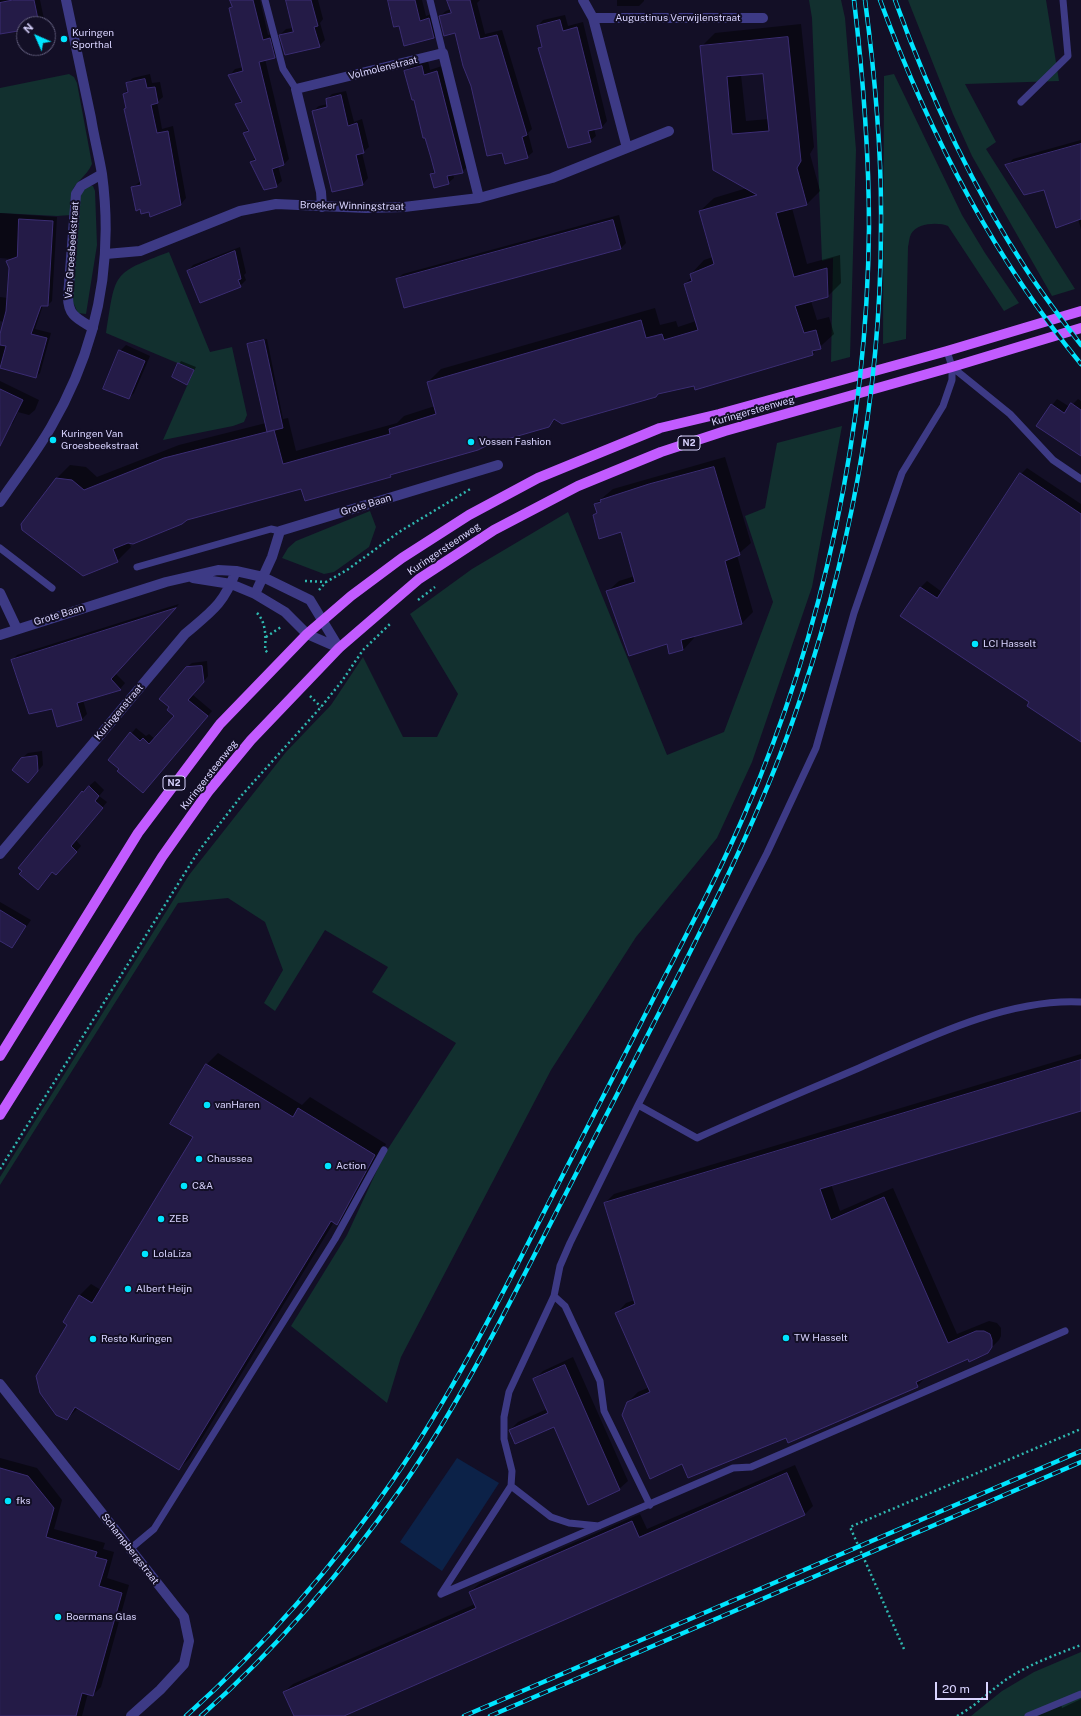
<!DOCTYPE html>
<html>
<head>
<meta charset="utf-8">
<style>
  body { margin:0 }
  #map { position:relative; width:1081px; height:1716px; overflow:hidden; background:#130f26; font-family:"Public Sans",sans-serif }
  canvas { display:block }
  .north { position:absolute; left:16px; top:16px; width:40px; height:40px; box-sizing:border-box; background:#130f26; border:1px solid #625e7d; border-radius:50%; rotate:315deg; font-size:11px; font-weight:700; line-height:16px; text-align:center; color:#d9d4ff }
  .north::after { content:''; display:block; margin:auto; width:14px; height:18px; background:#00e5ff; clip-path:polygon(50% 0,100% 100%,50% 72%,0 100%) }
  .scale { position:absolute; left:935px; top:1682px; width:53px; height:18px; box-sizing:border-box; border:2px solid #d9d4ff; border-top:0; padding-left:5px; font-size:12px; line-height:14px; white-space:nowrap; color:#d9d4ff; -webkit-text-stroke:3px #130f26; paint-order:stroke }
</style>
</head>
<body>
<div id="map">
<canvas width="1081" height="1716"></canvas>
<div class="north">N</div>
<div class="scale">20 m</div>
</div>
<script>
const ctx = document.querySelector('canvas').getContext('2d');
ctx.lineJoin = 'round';
function fillPath(path, color) { ctx.fillStyle = color; ctx.fill(path, 'evenodd'); }
function strokePath(path, color, width, dash) { ctx.strokeStyle = color; ctx.lineWidth = width; ctx.lineCap = dash ? 'butt' : 'round'; ctx.setLineDash(dash || []); ctx.stroke(path); }
function label(font, color, halo, rows, align = 'center') {
  ctx.font = font + ' "Public Sans",sans-serif'; ctx.lineWidth = 4; ctx.setLineDash([]); ctx.textBaseline = 'middle'; ctx.strokeStyle = halo; ctx.fillStyle = color; for (const [text, x, y, turn = 0] of rows) {
    ctx.save(); ctx.translate(x, y); ctx.rotate((+turn || 0) * Math.PI / 180); ctx.textAlign = isNaN(turn) ? turn : align; if (halo) ctx.strokeText(text, 0, 0); ctx.fillText(text, 0, 0); ctx.restore();
  }
}
fillPath(new Path2D(`
  M809,0h32l4,18 11,132 -6,207 -19,5 2,-104 -11,3 -10,-243z
  M908,0h138l13,81 -94,3 31,58 -10,7 89,140 -23,7 -80,-140 -19,-42z
  M69,74l5,3 3,6 15,81c-5,12 -18,19 -20,28 -2,7 -1,16 -1,23l-14,1 -57,-3v-125z
  M894,74l68,141 23,38 34,50 -15,8 -56,-85c-10,-4 -31,-3 -37,8 -2,4 -2,9 -3,13l-2,92 -23,5 1,-268z
  M89,186h4l2,5 2,54 -11,69 -8,-1 -6,-13 8,-103 3,-7z
  M169,252l41,100 22,-5 15,68 -3,7 -11,4 -70,14 31,-70 -88,-37c10,-61 5,-59 63,-81z
  M842,426l-30,161 -60,175 -35,76 -81,99 -85,133 -150,287 -14,46 -96,-77 56,-91 37,-80 72,-112 -84,-51 16,-25 -63,-37 -50,81 -11,-8 19,-33 -18,-48 -37,-24 -50,5 -178,282v-8l189,-302 97,-123 45,-47 32,-48 40,80h34l21,-43 -48,-80 62,-45 96,-57 99,243 57,-23 49,-130 -28,-86 20,-8 12,-65z
  M370,511l6,16 -7,20 -35,25 -10,2 -42,-16 6,-10 8,-7z
  M1081,1652v64h-110l31,-25 32,-19z`), '#12302f');
fillPath(new Path2D(`
  M457,1458l42,25 -57,88 -42,-29z`), '#0c2248');
fillPath(new Path2D(`
  M0,0h40l5,24h-21v10l-8,2 -1,-5 -15,2z
  M231,0h29l8,35 7,-2 5,18 -6,6 -9,2 24,100 -5,5 -6,2 4,15 -6,5 -25,-24 5,-5 -12,-24 5,-5 -12,-24 5,-5 -12,-24 5,-6 9,-2 -14,-59 3,-3z
  M286,0h32l5,19 -3,4 5,17 -6,6 -39,-11 6,-6 7,-1z
  M389,0h33l4,16 9,-3 4,19 -5,5 -35,-12z
  M448,0h32l-3,3 8,31 17,-4 30,99 -4,4 5,19 -6,5 -24,-5 -23,-36 -24,-84 -16,-16 6,-5 5,-2z
  M617,0h27v1l-5,5h-22z
  M565,15l3,11 15,-4 24,99 -5,6 -8,2 2,7 -6,5 -51,-93 4,-3 -5,-19 5,-6z
  M801,24l13,123 -4,7 10,37 -13,13 -15,4 15,56 33,-9 1,28 -13,13 -17,5 6,19 12,-3 5,17 -22,20 -256,65 -7,7 -156,47 -3,3 -88,12 -115,31 -58,24 2,4 -14,14 -60,-83 13,-13 16,2 11,10 82,-32 87,-22 -17,-79 2,-2 16,-3 16,80 5,-1 8,33 101,-28 7,-7 31,-10 -7,-24 13,-13 214,-61 5,17 16,-4 2,6 18,-6 -11,-37 7,-7 -1,-3 13,-14 9,-3 -13,-46 14,-13 33,-10 -46,-141 14,-14zM764,72l5,47 -23,2 -5,-46z
  M428,61l2,9 12,-4 26,100 -6,6 -9,2 1,4 -6,5 -17,-9 4,-4 -30,-99 6,-5z
  M150,74l2,9 8,-1 3,15 -6,5 5,27 11,-3 13,72 -5,6 -31,7 -17,-24 8,-6 -17,-87 4,-5 -1,-6 6,-5z
  M346,91l8,31 8,-3 7,28 -7,6 6,25 -5,6 -50,-73 6,-5 9,-2 -1,-5 5,-5z
  M1081,140v89l-3,-10 -34,-31 -37,-22 6,-7z
  M0,213l57,4 -5,84 -4,4h-5l-8,24 16,4 -11,40 -4,4 -36,-10v-30l4,-15 -4,-1v-24l8,1 3,-39 -11,-1z
  M619,215l7,28 -5,5 -224,31 6,-5z
  M240,247l6,26 -2,2 2,5 -6,6 -40,16 -12,-31 5,-6z
  M126,345l24,11 -16,37 -5,5 -9,-47z
  M181,361l15,6 -9,16 -8,-19z
  M0,381l39,19 -4,10 -6,5 -11,-3 -5,11 -6,6h-7z
  M1057,399l13,8 8,-8 3,2v54l-44,-30z
  M725,457l26,86 -14,12 16,57 -11,11 -49,13 1,2 -11,12 -16,-7 -60,-51 12,-11 16,-5 -13,-45 -28,-16 4,-4 -3,-7 18,-15z
  M1027,468l54,36v223l-50,-25 -110,-115 6,-6 15,11 79,-118z
  M179,604l-64,69 10,10 -5,6 -37,11 4,14 -6,6 -29,-12 -40,-47 5,-6z
  M207,661l1,15 -15,19 19,16 -64,76 -38,-27 26,-32 10,8 3,-2 6,5 21,-23 10,-48 6,-5z
  M42,751l1,14 -15,17 -6,-24 6,-5z
  M95,781l9,9 -5,6 8,6 -31,38 5,6 -20,23 -8,2 -10,12 -24,-15 64,-77z
  M0,902l31,18 -19,27 -12,-7z
  M218,1053l84,52 8,-8 76,47 -38,69 -11,11 -3,-2 -144,236 -11,11 -101,-61 -11,11 1,-95 -4,-2 16,-27 11,-11 10,6 93,-153 -22,-14 35,-59z
  M1081,1054v56l-250,74 9,27 53,-23 64,146 32,-13 8,2 4,5v8l-2,4 -10,10 -62,26 -10,10 -131,51 -103,26 -55,-61 10,-10 12,-5 -33,-74 9,-10 9,-3 -30,-97 9,-9z
  M573,1357l55,124 -9,8 -64,-63 -45,4 8,-8 29,-13 -12,-30 8,-8z
  M0,1458l37,10 25,32 -8,29 51,14 -2,6 11,3 -7,26 22,7 -28,102 -8,8 -5,-2 -6,23h-82z
  M795,1465l18,41 -8,8 -464,202h-46l-11,-24 9,-8 182,-80 -5,-12 9,-8 161,-70 7,15z
  M1081,1699v17h-54l33,-15 2,7z`), '#0007');
const building = new Path2D(`
  M13,0h21l5,24h-15v6l-24,4v-31z
  M230,0h23l10,40 7,-2 5,20 -16,4 25,103 -12,4 5,18 -13,3 -14,-28 6,-2 -13,-27 6,-2 -14,-27 7,-2 -14,-27 15,-4 -14,-63 3,-1z
  M286,0h25l7,26 -4,1 6,20 -35,8 -6,-20 14,-3z
  M388,0h27l5,21 9,-3 5,20 -30,8 -5,-20 -5,1z
  M447,0h23l10,39 17,-4 30,100 -5,2 6,21 -23,6 -3,-11 -15,3 -16,-70 -8,-20 -8,-33 -11,3 -5,-20 12,-3z
  M560,20l3,11 14,-4 25,101 -14,3 3,11 -23,6 -30,-100 4,-1 -5,-21z
  M788,37l13,124 -4,7 10,37 -31,8 18,64 33,-9 1,29 -33,9 9,27 12,-3 5,19 -9,2 1,4 -118,35 -1,-4 -36,8 -2,3 -94,27 -8,-5 -5,8 -59,17 -12,6 -88,25 1,2 -86,24 -4,-12 -114,31 -5,4 -49,20 -5,-1 -15,6 5,13 -35,14 -61,-46 -1,-6 35,-46 16,2 12,10 80,-32 110,-28 9,34 107,-30 -1,-5 47,-15 -9,-32 214,-62 5,18 16,-4 2,6 34,-10 -14,-46 8,-3 -2,-7 24,-10 -15,-53 58,-16 -44,-25 -13,-124zM763,74l6,57 -37,3 -5,-57z
  M422,66l2,9 13,-4 26,102 -16,3 2,8 -15,4 -4,-14 5,-1 -4,-15 -6,-20h-2l-9,-38h-2l-8,-29z
  M145,79l2,9 8,-1 3,16 -7,2 6,28 11,-2 13,74 -31,12 -1,-5 -8,2 -1,-5 -4,2 -5,-24 10,-2 -17,-76 2,-1 -3,-14 5,-2 -2,-9z
  M341,95l7,31 9,-3 7,30 -8,2 7,30 -31,7 -20,-81 15,-4 -1,-8z
  M1081,144v75l-25,9 -12,-38 -20,5 -19,-30z
  M19,219l34,2 -5,85h-7l-10,28 16,4 -11,40 -36,-10 6,-22 -6,-1v-11l6,-23 3,-43 -3,-7 11,-4z
  M613,220l8,29 -217,59 -8,-29z
  M235,251l6,28 -3,1 3,7 -41,16 -13,-32z
  M264,340l19,88 -16,4 -20,-88z
  M119,350l26,11 -16,38 -26,-10z
  M178,363l16,7 -7,15 -15,-8z
  M0,389l23,11 -23,46z
  M1071,403l10,7v46l-45,-30 15,-22 13,9z
  M714,467l26,88 -15,6 17,63 -61,16 2,10 -14,4 -2,-10 -38,12 -23,-65 29,-9 -14,-50 -22,7 -6,-24 4,-2 -3,-9 7,-2 -1,-2 49,-16z
  M1020,473l61,41v228l-54,-36 2,-4 -129,-86 20,-29 17,11z
  M176,608l-65,71 10,11 -44,13 5,17 -25,7 -5,-18 -23,5 -18,-54z
  M202,666l2,16 -16,18 20,16 -65,77 -26,-22 2,-2 -11,-9 22,-28 10,9 3,-3 6,6 25,-28 -7,-6 2,-3 -10,-8 27,-32z
  M37,756l1,15 -10,12 -16,-13 9,-12z
  M89,786l10,10 -4,5 8,7 -32,38 6,6 -21,23 -4,-3 -14,18 -19,-16 3,-3 -4,-3 64,-77 1,1z
  M0,910l26,16 -14,22 -12,-7z
  M1081,1060v51l-261,78 11,31 53,-23 64,146 28,-12h8l6,3 2,6v7l-4,6 -19,9 -1,-3 -52,23 2,5 -130,56 -2,-5 -98,40 -6,-14 -32,15 -28,-64 5,-13 23,-10 -35,-79 20,-9 -31,-101z
  M206,1064l87,53 5,-9 77,47 -38,70 -6,-4 -152,249 -104,-63 -8,13 -11,-5 -16,-22 -4,-17 31,-51 -4,-3 16,-27 13,8 101,-166 -23,-13z
  M565,1365l55,125 -32,15 -34,-78 -39,17 -6,-14 39,-17 -15,-34z
  M0,1468l28,8 26,32 -8,29 51,15 -2,5 12,3 -8,26 23,7 -29,103 -11,-3 -6,23h-76z
  M787,1473l18,42 -461,201h-50l-11,-24 193,-84 -7,-16 163,-71 7,16z`);
fillPath(building, '#241b47');
strokePath(building, '#3b2d73', 1);
strokePath(new Path2D(`
  M305,581l21,1
  M319,590l7,-8 21,-12 52,-38 73,-44
  M418,600l17,-13
  M257,613c9,9 9,24 8,37l4,4
  M266,637l15,-10
  M310,696l11,11
  M0,1169l198,-317 44,-57 79,-88 21,-26 21,-31 27,-26
  M904,1649l-54,-122 231,-98
  M957,1716c17,-9 31,-23 47,-35 23,-16 51,-26 77,-36`), '#2fb8b0', 2.5, [2, 3]);
strokePath(new Path2D(`
  M265,0l18,69 13,20
  M430,0l13,53
  M1021,102l47,-46 -5,-56
  M952,367l58,47 43,46 28,19
  M0,548l52,40
  M137,567l134,-38 9,2
  M638,1105l59,33c53,-24 108,-47 162,-70 66,-29 148,-70 222,-66
  M554,1296l11,10 35,75 4,30 46,94
  M511,1486l40,31 18,6 30,3
  M130,1549l24,-20 181,-290 49,-89
  M441,1594l70,-108 1,-15 -8,-32v-22l5,-25 45,-96 6,-30 10,-23 68,-138 129,-252 49,-105 38,-135 48,-140 41,-67 9,-26v-13l-5,-16
  M441,1594l292,-126 18,-1 314,-136
  M1028,1716l53,-22`), '#3d3a85', 7);
strokePath(new Path2D(`
  M583,0l10,18 34,130
  M593,18h170
  M322,207l-1,-15 -25,-103 147,-36 36,145
  M106,254l34,-3 100,-40 36,-7 90,4 38,-1 75,-9 73,-20 117,-47
  M93,328c-15,-9 -25,-12 -25,-31l8,-103 5,-8 21,-12
  M0,502c17,-25 36,-49 51,-75 46,-79 63,-163 51,-253 -3,-18 -8,-37 -11,-56 -8,-39 -17,-79 -25,-118
  M193,578l38,6 24,10 30,18 22,22 32,14
  M0,593l17,36
  M255,594l17,-37 8,-26 218,-66
  M0,635l166,-53 52,-12 18,1 27,6 47,23 29,48
  M0,854l185,-220c27,-23 38,-29 51,-63
  M0,1384l184,233 5,24 -5,23 -24,26 -29,26`), '#3d3a85', 10);
strokePath(new Path2D(`
  M0,1056l138,-223 82,-109 87,-90 44,-38 51,-38 67,-43 69,-37 122,-50 59,-14 228,-63 134,-40
  M0,1115l162,-258 46,-65 43,-52 88,-92 80,-69 75,-49 84,-44 83,-34 64,-21 227,-64 129,-39`), '#c25bff', 10);
const rail = new Path2D(`
  M880,0c48,131 112,256 201,364
  M895,0c34,94 76,185 131,269 17,26 36,51 55,76
  M186,1716c78,-70 148,-150 207,-236 69,-100 121,-210 176,-317 32,-62 64,-125 96,-187 28,-54 56,-107 80,-163 79,-182 122,-386 124,-585 0,-76 -6,-152 -15,-228
  M201,1716c75,-67 143,-146 201,-229 67,-97 121,-211 176,-317 32,-62 64,-124 96,-186 43,-85 86,-171 118,-261 56,-157 89,-327 89,-495 1,-76 -6,-152 -16,-228
  M464,1716l617,-265
  M490,1716l591,-254`);
strokePath(rail, '#00e5ff', 4.5);
strokePath(rail, '#130f26', 3, [9]);
for (const [x, y, r, color] of [
  [64,39,4,"#00e5ff"],
  [53,440,4,"#00e5ff"],
  [471,442,4,"#00e5ff"],
  [975,644,4,"#00e5ff"],
  [207,1105,4,"#00e5ff"],
  [199,1159,4,"#00e5ff"],
  [328,1166,4,"#00e5ff"],
  [184,1186,4,"#00e5ff"],
  [161,1219,4,"#00e5ff"],
  [145,1254,4,"#00e5ff"],
  [128,1289,4,"#00e5ff"],
  [786,1338,4,"#00e5ff"],
  [93,1339,4,"#00e5ff"],
  [8,1501,4,"#00e5ff"],
  [58,1617,4,"#00e5ff"]
]) { const dot = new Path2D(); dot.arc(x, y, r, 0, 2 * Math.PI); ctx.fillStyle = color; ctx.fill(dot); strokePath(dot, '#130f26', 1.5); }
for (const [x, y, w] of [
  [689,443,22],
  [174,783,22]
]) { const box = new Path2D(); box.roundRect(x - w / 2, y - 7, w, 14, 3); ctx.fillStyle = '#130f26'; ctx.fill(box); strokePath(box, '#d9d4ff', 1); }
label('bold 9px', '#d9d4ff', null, [
  ["N2",689,443],
  ["N2",174,783]
]);
label('10px', '#d9d4ff', '#130f26', [
  ["Augustinus Verwijlenstraat",678,18],
  ["Volmolenstraat",383,68,-14],
  ["Broeker Winningstraat",352,206,1],
  ["Van Groesbeekstraat",72,250,-86],
  ["Kuringersteenweg",753,411,-16],
  ["Grote Baan",366,505,-17],
  ["Kuringersteenweg",444,549,-34],
  ["Grote Baan",59,615,-17],
  ["Kuringenstraat",119,712,-50],
  ["Kuringersteenweg",209,775,-52],
  ["Schampbergstraat",130,1549,52]
]);
label('10px', '#d9d4ff', '#130f26', [
  ["Kuringen",72,33],
  ["Sporthal",72,45],
  ["Kuringen Van",61,434],
  ["Groesbeekstraat",61,446],
  ["Vossen Fashion",479,442],
  ["LCI Hasselt",983,644],
  ["vanHaren",215,1105],
  ["Chaussea",207,1159],
  ["Action",336,1166],
  ["C&A",192,1186],
  ["ZEB",169,1219],
  ["LolaLiza",153,1254],
  ["Albert Heijn",136,1289],
  ["TW Hasselt",794,1338],
  ["Resto Kuringen",101,1339],
  ["fks",16,1501],
  ["Boermans Glas",66,1617]
], 'left');
</script>
</body>
</html>
